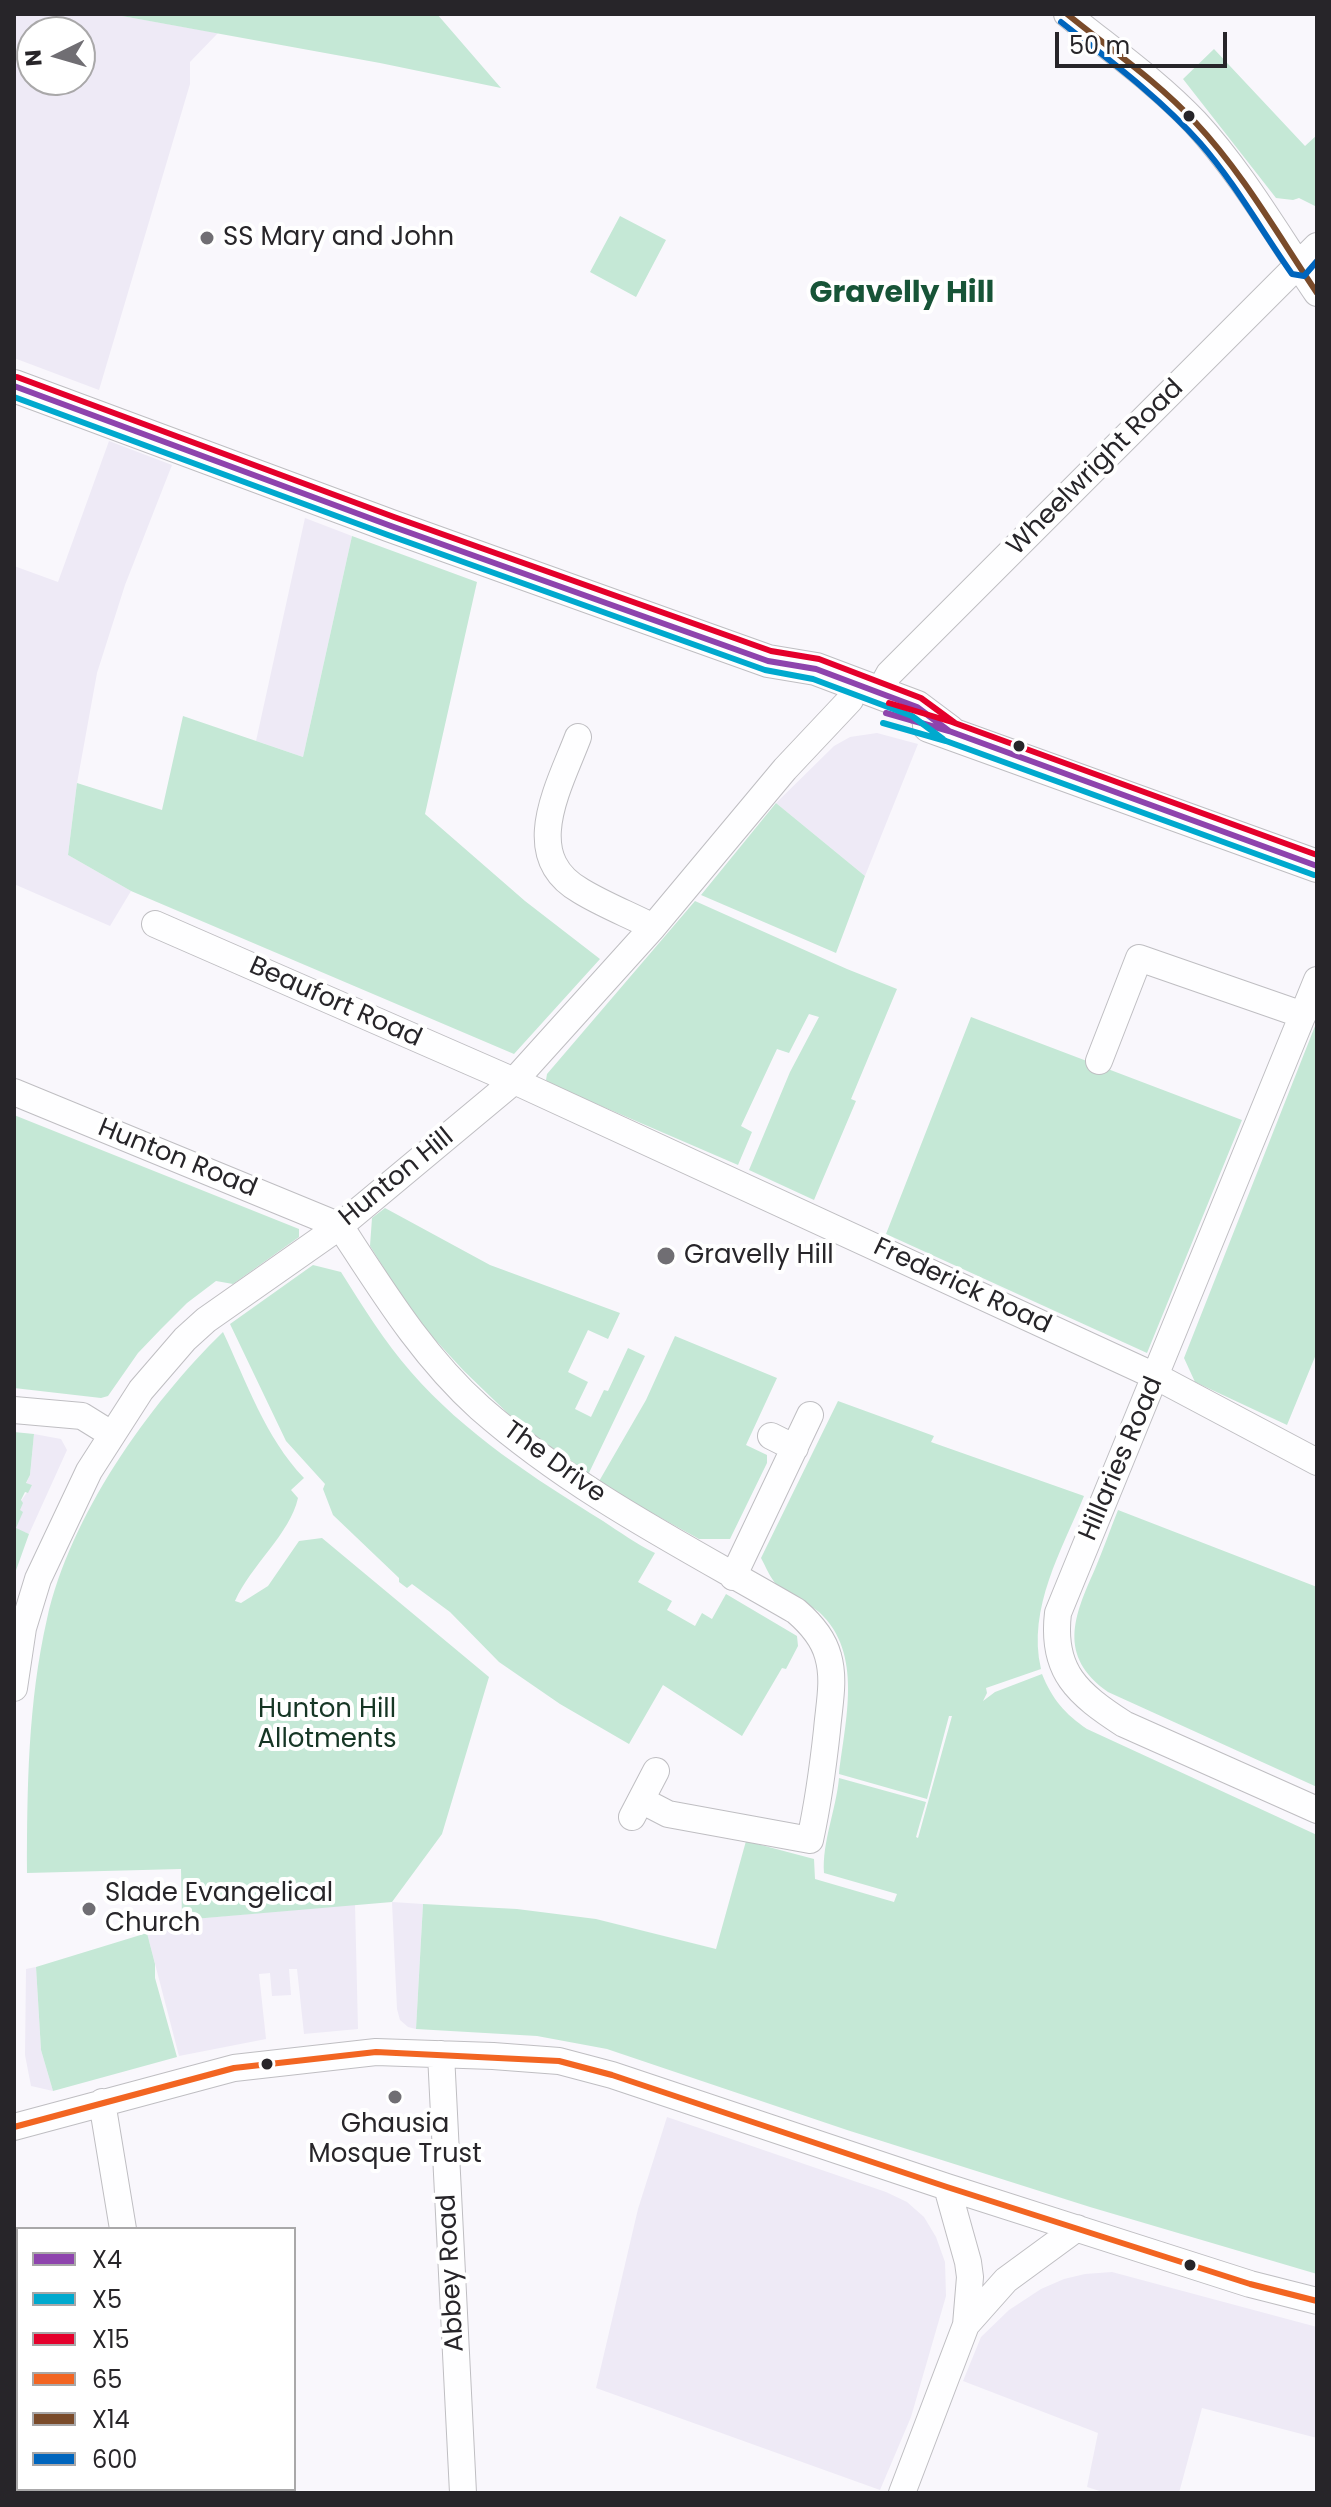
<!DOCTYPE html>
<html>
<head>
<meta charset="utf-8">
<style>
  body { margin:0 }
  #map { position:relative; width:1331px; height:2507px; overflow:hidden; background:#f9f7fc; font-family:Poppins,sans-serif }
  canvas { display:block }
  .frame { position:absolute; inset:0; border:16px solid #272529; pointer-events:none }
  .legend { position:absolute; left:16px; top:2227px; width:280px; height:264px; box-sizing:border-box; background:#fff; border:2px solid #a9a8a9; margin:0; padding:10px 14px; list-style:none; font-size:24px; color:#272529 }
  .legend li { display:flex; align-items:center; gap:16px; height:40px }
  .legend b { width:40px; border:2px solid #a9a8a9 }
  .north { position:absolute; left:16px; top:16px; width:80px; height:80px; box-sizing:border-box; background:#fff; border:2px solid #a9a8a9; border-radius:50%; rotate:265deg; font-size:22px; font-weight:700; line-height:32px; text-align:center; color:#272529 }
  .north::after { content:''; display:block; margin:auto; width:28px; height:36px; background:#706e73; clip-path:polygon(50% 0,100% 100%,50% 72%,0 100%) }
  .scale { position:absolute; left:1055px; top:32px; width:172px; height:36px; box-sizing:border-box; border:4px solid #272529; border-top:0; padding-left:10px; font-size:24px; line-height:28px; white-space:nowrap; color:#272529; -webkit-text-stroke:6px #fff; paint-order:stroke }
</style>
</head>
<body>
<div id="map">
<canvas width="1331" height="2507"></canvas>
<div class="frame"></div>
<ul class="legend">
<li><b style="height:10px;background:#8e44ad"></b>X4</li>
<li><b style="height:10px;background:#00a9ce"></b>X5</li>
<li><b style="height:10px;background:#e4002b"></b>X15</li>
<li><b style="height:10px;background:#f26522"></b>65</li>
<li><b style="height:10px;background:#7a4b2a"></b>X14</li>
<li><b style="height:10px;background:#0065bd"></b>600</li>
</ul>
<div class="north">N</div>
<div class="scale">50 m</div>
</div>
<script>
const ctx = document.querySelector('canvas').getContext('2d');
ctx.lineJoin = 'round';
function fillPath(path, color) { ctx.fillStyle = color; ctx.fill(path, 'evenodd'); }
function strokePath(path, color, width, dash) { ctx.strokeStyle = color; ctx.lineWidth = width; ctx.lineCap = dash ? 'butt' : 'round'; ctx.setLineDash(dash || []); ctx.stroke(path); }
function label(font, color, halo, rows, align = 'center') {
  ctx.font = font + ' Poppins,sans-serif'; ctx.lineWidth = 8; ctx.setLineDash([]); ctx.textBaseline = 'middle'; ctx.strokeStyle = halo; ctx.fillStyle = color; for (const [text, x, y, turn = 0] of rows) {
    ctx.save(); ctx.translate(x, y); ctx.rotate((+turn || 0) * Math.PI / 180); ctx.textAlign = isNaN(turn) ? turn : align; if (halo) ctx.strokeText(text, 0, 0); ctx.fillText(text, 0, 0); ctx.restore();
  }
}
fillPath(new Path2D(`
  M14,14h97l107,19 -28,29v22l-91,306 -85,-32zM32,32h48v48h-48z
  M109,441l63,24 -47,120 -28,88 -20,110 -9,72 63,36 -21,35 -96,-42v-318l44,16z
  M305,518l47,18 -49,221 -47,-16z
  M877,733l41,11 -53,132 -89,-73 58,-57 16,-9z
  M34,1434l27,5 6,11 -38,84 -13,-5 5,-28 11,-16 -6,-1 4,-9z
  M392,1902l31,2 -7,125 -8,-2 -8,-7 -3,-11z
  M355,1904l3,125 -54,5 -7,-65h-8l2,26 -19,1 -2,-23 -11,1 7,65 -87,17 -32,-123 35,-13z
  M36,1967l5,83 12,41 -22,-5 -6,-31 1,-86z
  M667,2117l219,75 21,10 17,15 12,20 9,25 1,34 -35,121 -31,73 -284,-102 42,-179z
  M1112,2272l205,55v111l-115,-30 -23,85h-73l-19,-6 11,-54 -135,-52 18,-44 28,-27 32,-21 23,-10 21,-5z`), '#eeeaf6');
fillPath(new Path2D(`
  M111,14h326l64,74 -121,-25z
  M1214,49l91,97 12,-11v72l-18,-9 -6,2 -17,-2 -93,-119z
  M620,216l46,24 -30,57 -46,-25z
  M352,536l125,46 -52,232 100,87 75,58 -86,95 -383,-163 -63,-36 9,-72 85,27 21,-94 120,41z
  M776,803l89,73 -29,77 -135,-58z
  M695,901l152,68 50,20 -46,110 5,2 -42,99 -65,-30 41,-98 29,-55 -10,-3 -20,39 -12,-4 -36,77 11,6 -14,33 -190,-82 -2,-3 1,-6z
  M971,1017l271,103 -95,233 -261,-119z
  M1317,1021v331l-30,73 -92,-43 -11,-24z
  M14,1115l285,114v8l-66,47 -17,-3 -29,22 -26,26 -23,24 -30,43 -7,2 -87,-10z
  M385,1208l105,57 130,48 -12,26 -20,-9 -20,42 20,10 -13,27 16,8 13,-27 4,1 20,-43 17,8 -58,121 -64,-49 -59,-57 -49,-53 -45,-72 2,-28z
  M313,1265l28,7c22,35 43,69 70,100 54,62 123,106 192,149 17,11 33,23 52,32l-17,29 34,19 -5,9 28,16 7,-13 10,6 14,-25 71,42 1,10 -12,23 -4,-1 -40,68 -79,-51 -34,59 -69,-40 -61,-42 -49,-50 -38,-28 -5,4 -8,-6v-4l-66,-63 -10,-26 2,-5 -39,-43 -56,-117z
  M223,1332c24,51 42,105 81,146l-13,12 7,8c-8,36 -47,67 -63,103l6,2 27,-17 31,-45 23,-3 167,139 -47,157 -50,68 -210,18 -1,-51 -154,4c0,-85 1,-171 20,-254 23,-103 101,-214 176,-287z
  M675,1336l102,42 -31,67 21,10v8l-37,76h-31l-101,-56 48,-83z
  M838,1401l96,35 -3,6 153,54c-22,54 -57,112 -43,173l-55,19 1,5 -4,8 12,-9 47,-18c10,25 23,40 45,55l230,106v439l-227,-67 -243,-77 -240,-81 -70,-13 -121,-7 7,-125 94,5 79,10 120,30 30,-108 68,18 1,20 79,23 3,-8 -73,-21c-2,-31 12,-63 15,-95l87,24 -10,35 2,1 34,-122h-3l-22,83 -88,-25c6,-53 25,-121 -20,-162 -12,-10 -33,-17 -42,-27 -7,-7 -11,-18 -16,-27z
  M14,1432l20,2 -4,41 -4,8 6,2 -4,8 -3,-1 -4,8 2,3 -3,7 3,2 -7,16 13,6 -15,42z
  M1118,1510l199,77v200l-209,-95c-51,-36 -34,-76 -13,-123 8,-19 15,-39 23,-59z
  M147,1933l8,31v14l22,79 -124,34 -12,-41 -5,-83z`), '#c5e8d6');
const minor = new Path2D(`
  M1067,14c43,35 90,68 128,108 47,51 83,114 122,171
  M879,692l10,-18 428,-428
  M578,737c-19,50 -59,119 3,154 23,14 49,24 72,36
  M155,924l366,160 636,293 160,85
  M1317,980l-259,633c-7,59 20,81 66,111l193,86
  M1099,1061l40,-103 164,57
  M14,1092l326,134
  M340,1226c42,64 82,130 140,182 97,85 206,139 316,203 14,12 27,26 32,45 7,24 1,49 -1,74 -4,37 -9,73 -17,110l-142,-26 -27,-14
  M14,1410l68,6 29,18
  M771,1436l24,12
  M733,1577l77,-162
  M14,1688l9,-60 15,-49 51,-108 52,-81 44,-51 21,-19 134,-94 174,-145 139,-154 132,-158 65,-69
  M632,1817l24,-46
  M441,2054l22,439
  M102,2102l21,127
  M14,2127l220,-59 142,-16 117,4 66,5 53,14 335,112 303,97 67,17
  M966,2325l40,-45 71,-52
  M167,2489l1,4
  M902,2493l64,-168 4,-48 -2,-15 -21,-75`);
const major = new Path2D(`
  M14,386l377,140 279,100 98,35 48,8 101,38 32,24
  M929,726l388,140`);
strokePath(minor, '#bfbec2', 28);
strokePath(major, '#bfbec2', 34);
strokePath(minor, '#fefeff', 26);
strokePath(major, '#fefeff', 32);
strokePath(new Path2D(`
  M14,386l377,140 377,135 48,8 101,38 32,24
  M886,713l63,18 368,135`), '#8e44ad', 6);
strokePath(new Path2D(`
  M14,397l374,138 377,135 48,9 99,37 31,23
  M883,723l63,18 368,134`), '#00a9ce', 6);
strokePath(new Path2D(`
  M17,377l377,140 377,134 48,8 102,39 34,25
  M889,703l63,19 365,133`), '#e4002b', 6);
strokePath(new Path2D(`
  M14,2127l220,-59 142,-16 183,9 53,14 335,112 303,97 67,17`), '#f26522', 6);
strokePath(new Path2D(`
  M1067,14c43,35 90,67 128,108 48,51 83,113 122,171`), '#7a4b2a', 6);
strokePath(new Path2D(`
  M1061,22c48,38 98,75 139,121 35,40 61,87 92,131l12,2 13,-15`), '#0065bd', 6);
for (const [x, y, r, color] of [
  [1189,116,7,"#272529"],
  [207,238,8,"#706e73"],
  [1019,746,7,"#272529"],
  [666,1256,10,"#706e73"],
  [89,1909,8,"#706e73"],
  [267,2064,7,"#272529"],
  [395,2097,8,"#706e73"],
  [1190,2265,7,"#272529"]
]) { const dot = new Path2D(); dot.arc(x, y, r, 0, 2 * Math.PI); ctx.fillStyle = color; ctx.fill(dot); strokePath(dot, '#fff', 3); }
label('26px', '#272529', '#fff', [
  ["SS Mary and John",223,238],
  ["Gravelly Hill",684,1256],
  ["Slade Evangelical",105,1894],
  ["Church",105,1924],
  ["Ghausia",395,2125,"center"],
  ["Mosque Trust",395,2155,"center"]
], 'left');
label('26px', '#272529', '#fff', [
  ["Wheelwright Road",1096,468,-45],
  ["Beaufort Road",335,1003,24],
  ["Hunton Road",177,1159,22],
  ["Hunton Hill",397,1178,-39],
  ["Frederick Road",962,1287,25],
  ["Hillaries Road",1122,1459,-67],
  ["The Drive",554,1463,36],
  ["Abbey Road",452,2273,-93]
]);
label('26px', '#163625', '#fff', [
  ["Hunton Hill",327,1710],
  ["Allotments",327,1740]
]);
label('bold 30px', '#175437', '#fff', [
  ["Gravelly Hill",902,294]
]);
</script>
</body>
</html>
